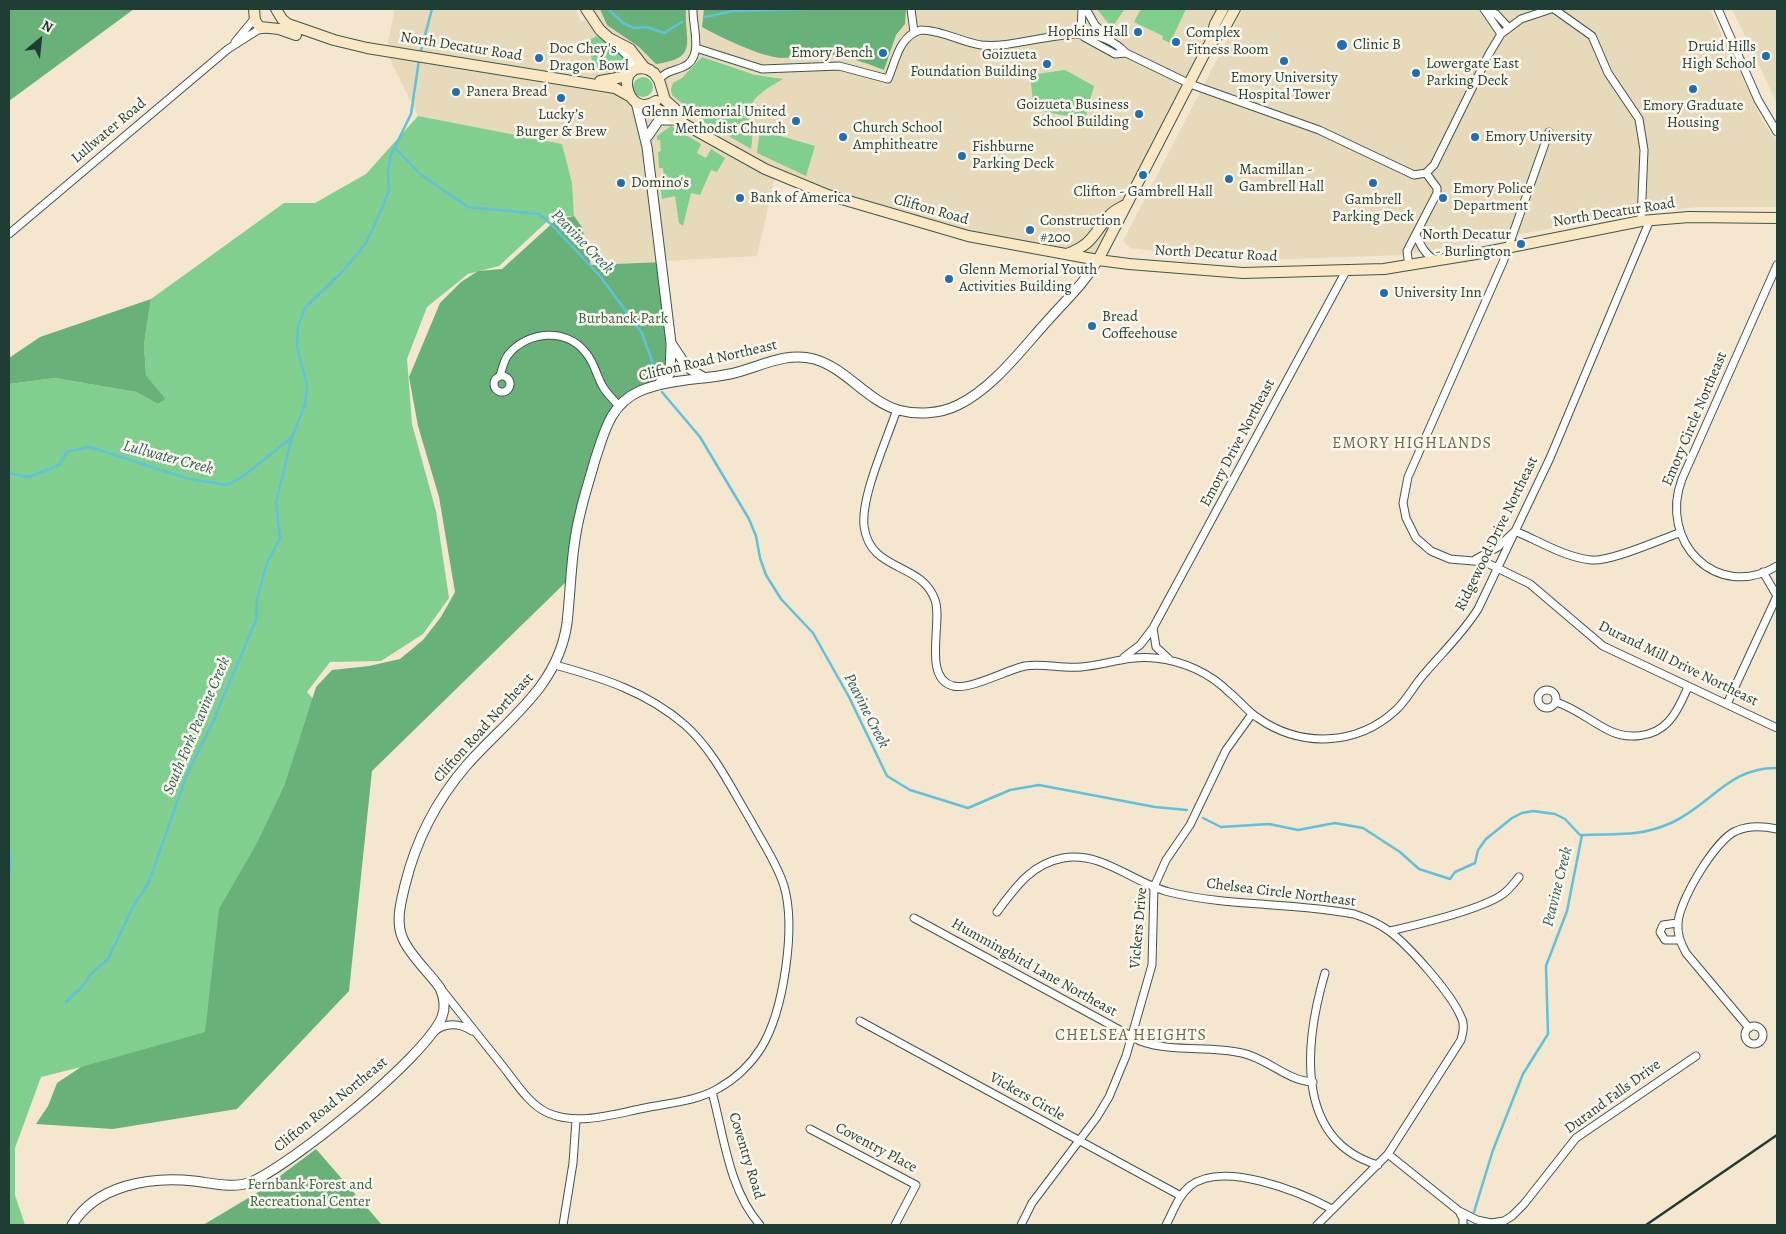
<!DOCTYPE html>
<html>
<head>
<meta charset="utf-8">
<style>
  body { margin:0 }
  #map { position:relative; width:1786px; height:1234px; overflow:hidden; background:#f5e6cf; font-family:Alegreya,serif }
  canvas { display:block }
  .frame { position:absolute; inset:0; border:10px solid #1f3d34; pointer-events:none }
  .north { position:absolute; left:15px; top:15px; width:50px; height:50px; -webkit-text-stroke:4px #fbf7ec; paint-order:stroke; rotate:28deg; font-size:14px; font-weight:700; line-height:20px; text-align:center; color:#1f3d34 }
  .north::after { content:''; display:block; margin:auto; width:18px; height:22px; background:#1f3d34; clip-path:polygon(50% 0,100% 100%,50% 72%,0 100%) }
</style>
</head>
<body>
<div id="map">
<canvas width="1786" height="1234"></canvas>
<div class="frame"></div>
<div class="north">N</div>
</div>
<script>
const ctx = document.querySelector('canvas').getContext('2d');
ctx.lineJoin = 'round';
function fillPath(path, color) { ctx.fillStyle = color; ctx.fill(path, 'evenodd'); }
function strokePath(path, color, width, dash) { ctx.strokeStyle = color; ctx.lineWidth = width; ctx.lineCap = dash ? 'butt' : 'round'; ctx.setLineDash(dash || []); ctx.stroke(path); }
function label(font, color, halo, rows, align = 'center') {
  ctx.font = font + ' Alegreya,serif'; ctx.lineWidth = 5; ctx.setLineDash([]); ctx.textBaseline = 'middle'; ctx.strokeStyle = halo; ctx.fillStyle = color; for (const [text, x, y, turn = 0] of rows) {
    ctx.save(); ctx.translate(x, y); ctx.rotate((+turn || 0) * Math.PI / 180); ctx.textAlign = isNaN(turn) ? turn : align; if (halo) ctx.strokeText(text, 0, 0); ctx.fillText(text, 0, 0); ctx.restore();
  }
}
fillPath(new Path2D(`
  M395,9h181l5,13 4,-2 10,13 20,37 28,32 132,75 -18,79 -166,9 -9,-38 -8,-11 -2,-33 -10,-38 -144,-29 -32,-65z
  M586,9h637l-125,251 -88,-15 -182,-50 -126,-62 -33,-29 -8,-18 -52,-48z
  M1243,9h467l53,113 14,19v66h-79l-67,7 -227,41 -173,6 -101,-13 -7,-7z
  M1732,9h45v94z`), '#e6daba');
fillPath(new Path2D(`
  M1097,9h26l1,1 -12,18z
  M1141,9h45l-16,34 -8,-4 1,-3 -29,-14z
  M597,36l23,15 6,8 -12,13 -19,-1 -8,-30z
  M702,57l53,18 28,4c-15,9 -36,19 -34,39 2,15 5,14 2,31l-48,-28 -31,-26 -1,-6 2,-6 9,-5z
  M1065,70l29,16 -9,33 -51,-9 -4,-35z
  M633 87a10 10 0 1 1 20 0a10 10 0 1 1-20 0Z
  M418,116l144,28 10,39 2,33h-21l-54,50 -31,8 -41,33 -20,52 5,65 24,87 13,87 -26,36 -42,27 -51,1 -23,30 27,30 -75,333 -178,12 -40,10 -26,71v47l10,30h-16v-841l46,-6 81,14 22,12 8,-5 -20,-24 -2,-31 7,-45 133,-96h31l51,-29z
  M671,126l30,18 -4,9 9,5 5,-9 14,9 -8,14 -6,-2 -11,25 -9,-2 -8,33 -4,-3 -4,-27 -13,3 -2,-18 4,-1 -1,-12h-4l-1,-16 3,-1 -1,-11h-3v-4z
  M760,130l55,16 -9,30 -49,-23z`), '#80cf8f');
fillPath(new Path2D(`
  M9,9h125l-125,92z
  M600,9h86c-2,33 14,49 -30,55l-17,-17 -32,-22z
  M704,9h202l-1,15 -9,11 -12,35c-22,-9 -44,-16 -68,-16 -11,1 -23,4 -35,4 -19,-1 -61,-21 -79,-31z
  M574,216l8,11 9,38 70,-3 6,105 -2,8 -35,23 -22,33 -26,69 -15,81 -195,190 -23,220 -112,118 -124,20 -77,-5 12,-18 9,-23 24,-16 124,-35 14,-123 38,-66 28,-59 31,-97 16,-17 37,-4 31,-7 23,-19 18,-23 14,-25 -16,-95 -21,-71 -9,-49 31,-74 21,-21 17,-11 24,-2 55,-50z
  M151,299l-7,45 2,31 20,24 -8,5 -22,-12 -81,-14 -46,6v-26l31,-21z
  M316,1149l66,76h-179l57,-34z`), '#68b27a');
fillPath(new Path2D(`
  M9,848l3,10 -3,30z`), '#5dc2da');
strokePath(new Path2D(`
  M608,9l15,14 11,5 13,-1 17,6 18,-11
  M705,17l28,-6 74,-2
  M420,54l12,-45
  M395,148l25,26 48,33 71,7 13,11 48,51 42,57 14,40
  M662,392l38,45 49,82 7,17 4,22 6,17 15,24 32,34 36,64 38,79 23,14 58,18 42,-18 29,-5 116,22 32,3
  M9,473l20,4 30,-12 8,-13 23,-5 99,32 38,6 15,-8 49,-39
  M1203,818l18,9 48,-3 29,6 37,-7 28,5 37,24 19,17 31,10 5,-7 20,-9 3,-13 8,-11 26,-21 10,-5 11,-2 22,3 10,5 15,16c34,-2 57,3 91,-12 40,-18 58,-56 106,-55
  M66,1002l15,-14 9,-13 18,-16 26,-54 14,-21 39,-110 25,-50 44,-104 1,-21 10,-36 13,-25 -4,-35 16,-66 13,-32 2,-19 -10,-40 1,-21 8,-18 37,-36 23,-28 14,-30 9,-23 -1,-19 3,-16 20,-41 8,-54
  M1474,1212l19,-62 30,-76 25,-40 -2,-68 21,-55 15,-76
  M1468,1224v1`), '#5dc2da', 2.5);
const minor = new Path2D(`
  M911,9l3,23
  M1086,9l9,16 16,15
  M1484,9l12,5 12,13
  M1484,9l17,25
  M1554,9l38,27 16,37 31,46 5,31 -3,71
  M1718,9l40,91 19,32
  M1081,35l1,-26
  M1084,37l31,17 11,-1
  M235,42l19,-23
  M696,48l66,21 77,-3 49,13c8,-19 11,-43 33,-49 21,0 40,12 60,15 46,5 107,-32 145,8l64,31 129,46 95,45 12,-2 8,-8 55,-111 12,-20 20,-15 30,-10
  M659,80c6,-9 15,-9 24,-13 22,-9 9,-41 10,-58
  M1549,132l-46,130 -95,215 -5,26 3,15 10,20 15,13 19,8 35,3 45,22 73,62 174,82
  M9,234l219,-185 30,-19 7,-1
  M1416,235c5,11 9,20 21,26
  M1777,265l-95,214c-24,63 35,123 95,87
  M1409,266l-2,-15 30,-58v-5l-11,-15
  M494 384a8 8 0 1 1 16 0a8 8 0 1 1-16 0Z
  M500,376c2,-7 4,-16 8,-21 20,-25 59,-27 78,-2 8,9 10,21 16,32 3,7 11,14 17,21
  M897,409c-10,31 -36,86 -33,117 6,47 57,35 71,74 8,22 -13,78 18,86 18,4 53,-16 72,-20 19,-3 37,3 56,1 25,-2 48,-12 74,-9 28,3 55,15 75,35 10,8 17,18 28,25 43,30 99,28 138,-8 11,-10 18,-25 29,-37 18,-21 38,-40 53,-64l72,-151 100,-238
  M1476,559l22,-12 17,-16c24,10 49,26 76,29 19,2 68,-20 88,-27
  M1763,572l14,24
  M1153,628l3,19 13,12
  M1124,657l16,-12 13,-17 193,-357
  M1538 699a9 9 0 1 1 18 0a9 9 0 1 1-18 0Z
  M1556,702c19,6 34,19 52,28 19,10 46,8 61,-9 9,-10 14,-23 19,-34
  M1727,704l50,-108
  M997,912c18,-24 34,-48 66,-54 39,-7 70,25 106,34 60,15 124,10 185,22 12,4 24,9 35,17 20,15 62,62 72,86 4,7 2,15 0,23l-73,114 -71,71
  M914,918l226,123c33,12 68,4 102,12 25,5 45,28 71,29
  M1677,923l-14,2 -3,7 5,8h15
  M1390,931c26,-6 93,-22 113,-37 6,-4 11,-11 16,-17
  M1325,973c-20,68 -32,167 53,192
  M442,990c20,25 40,50 59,74 14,17 27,40 47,49 30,13 66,1 97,-5 24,-5 53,-7 74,-20 16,-9 32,-24 42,-40 23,-37 35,-121 23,-162 -7,-23 -22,-44 -33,-65 -20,-33 -37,-70 -66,-96 -38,-33 -82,-47 -130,-60
  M860,1021l321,175
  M1745 1035a9 9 0 1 1 18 0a9 9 0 1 1-18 0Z
  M1749,1028l-63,-75c-5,-9 -9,-19 -8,-29 0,-22 38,-85 58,-93 13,-6 27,-5 41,-2
  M434,1032c11,-10 26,-9 38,-1
  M712,1092c12,44 17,98 48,133
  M810,1129l106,56 -21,40
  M1388,1154l71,57 4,8v6
  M1459,1211l18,9 14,3 13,-2 8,-5 12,-12 52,-66 120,-82
  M563,1225l10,-62 3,-43
  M1021,1225l11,-22 65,-86 12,-20 17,-41 26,-91 2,-78 12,-27 24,-35 36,-75 26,-36
  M1166,1225c7,-13 12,-29 24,-39 33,-26 110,6 142,23`);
const tertiary = new Path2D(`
  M617,45l14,13 1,14
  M636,102l11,45 24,196 16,24 16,10
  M648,136l11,-16h15
  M658,385l12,-12 1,-28
  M72,1225c24,-40 79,-49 122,-44 17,2 40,8 57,1 41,-18 174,-124 191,-165 4,-10 2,-20 -2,-29 -11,-16 -29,-31 -37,-49 -8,-17 -2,-37 2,-54 11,-45 31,-84 61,-119 40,-46 92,-78 101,-143 4,-36 4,-73 13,-109 4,-18 10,-36 15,-54 9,-27 15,-56 45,-69 28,-12 61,-11 90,-17 28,-6 55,-23 84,-15 32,9 52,41 84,51 19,5 42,4 60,-5 37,-18 65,-58 93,-88 17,-19 34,-35 47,-57`);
const secondary = new Path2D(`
  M254,9l1,12 5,6 19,2 17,6
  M276,9l6,10 6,5 46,16 33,8 248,40 16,9
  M586,9l14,21 9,8 21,11 14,18 10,6 5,7 6,20 18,16
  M1212,42l12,-13 11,-20
  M650,70c-37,-13 -25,51 6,31
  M600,81l28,-5
  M650,105l115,64 63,26 140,41 130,24 31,4 114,9 141,-4 92,-15 165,-33 48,-4 88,1
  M1067,254c28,-11 25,-20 43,-39 4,-5 12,-8 17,-11
  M1093,259l5,1 112,-217 5,-19 8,-15`);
strokePath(minor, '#3f564b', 9);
strokePath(tertiary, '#3f564b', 11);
strokePath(secondary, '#3f564b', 12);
strokePath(minor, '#fff', 7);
strokePath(tertiary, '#fff', 9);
strokePath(secondary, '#fae7c3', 10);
strokePath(new Path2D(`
  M1646,1225l131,-90`), '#1f3d34', 2.5);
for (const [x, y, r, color] of [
  [1138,32,5,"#1f6fb2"],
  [1176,42,5,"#1f6fb2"],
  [1342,45,6,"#1f6fb2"],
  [883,53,5,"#1f6fb2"],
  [1766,56,5,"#1f6fb2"],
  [539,58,5,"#1f6fb2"],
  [1284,61,5,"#1f6fb2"],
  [1047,64,5,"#1f6fb2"],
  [1416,73,5,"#1f6fb2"],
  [1693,89,5,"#1f6fb2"],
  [456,92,5,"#1f6fb2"],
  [561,98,5,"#1f6fb2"],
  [1139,114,5,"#1f6fb2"],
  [796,121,5,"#1f6fb2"],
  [843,137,5,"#1f6fb2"],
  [1475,137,5,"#1f6fb2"],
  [962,156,5,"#1f6fb2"],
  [1143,175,5,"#1f6fb2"],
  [1229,179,5,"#1f6fb2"],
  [621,183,5,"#1f6fb2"],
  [1373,183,5,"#1f6fb2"],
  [740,198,5,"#1f6fb2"],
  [1443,198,5,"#1f6fb2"],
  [1030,230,5,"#1f6fb2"],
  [1521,244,5,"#1f6fb2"],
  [949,279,5,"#1f6fb2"],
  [1384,293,5,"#1f6fb2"],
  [1092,326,5,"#1f6fb2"]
]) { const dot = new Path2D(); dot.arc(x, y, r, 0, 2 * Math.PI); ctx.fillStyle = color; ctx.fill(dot); strokePath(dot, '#fbf7ec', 2); }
label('15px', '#1f3d34', '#fbf7ec', [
  ["Hopkins Hall",1128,32,"right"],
  ["Complex",1186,33],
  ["Fitness Room",1186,50],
  ["Clinic B",1353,45],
  ["Druid Hills",1756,47,"right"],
  ["High School",1756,64,"right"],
  ["Doc Chey's",549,49],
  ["Dragon Bowl",549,66],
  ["Emory Bench",873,53,"right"],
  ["Goizueta",1037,55,"right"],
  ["Foundation Building",1037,72,"right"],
  ["Lowergate East",1426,64],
  ["Parking Deck",1426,81],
  ["Emory University",1284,78,"center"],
  ["Hospital Tower",1284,95,"center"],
  ["Panera Bread",466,92],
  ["Goizueta Business",1129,105,"right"],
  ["School Building",1129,122,"right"],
  ["Emory Graduate",1693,106,"center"],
  ["Housing",1693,123,"center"],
  ["Glenn Memorial United",786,112,"right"],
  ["Methodist Church",786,129,"right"],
  ["Lucky’s",561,115,"center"],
  ["Burger & Brew",561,132,"center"],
  ["Church School",853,128],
  ["Amphitheatre",853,145],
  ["Emory University",1485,137],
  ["Fishburne",972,147],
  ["Parking Deck",972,164],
  ["Macmillan -",1239,170],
  ["Gambrell Hall",1239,187],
  ["Domino's",631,183],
  ["Emory Police",1453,189],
  ["Department",1453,206],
  ["Clifton - Gambrell Hall",1143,192,"center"],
  ["Bank of America",750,198],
  ["Gambrell",1373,200,"center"],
  ["Parking Deck",1373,217,"center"],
  ["Construction",1040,221],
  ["#200",1040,238],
  ["North Decatur",1511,235,"right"],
  ["- Burlington",1511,252,"right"],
  ["Glenn Memorial Youth",959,270],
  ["Activities Building",959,287],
  ["University Inn",1394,293],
  ["Bread",1102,317],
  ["Coffeehouse",1102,334]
], 'left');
label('15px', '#1f3d34', '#fbf7ec', [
  ["North Decatur Road",461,47,9],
  ["Lullwater Road",109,131,-40],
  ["Clifton Road",931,210,16],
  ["North Decatur Road",1614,213,-9],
  ["North Decatur Road",1216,254,3],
  ["Clifton Road Northeast",708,361,-13],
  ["Emory Circle Northeast",1695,419,-67],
  ["Emory Drive Northeast",1238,443,-62],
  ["Ridgewood Drive Northeast",1497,534,-64],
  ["Durand Mill Drive Northeast",1678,664,26],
  ["Clifton Road Northeast",484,728,-48],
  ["Chelsea Circle Northeast",1281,893,7],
  ["Vickers Drive",1139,928,-85],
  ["Hummingbird Lane Northeast",1034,968,29],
  ["Vickers Circle",1027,1097,29],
  ["Durand Falls Drive",1613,1097,-36],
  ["Clifton Road Northeast",331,1105,-39],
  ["Coventry Place",876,1148,28],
  ["Coventry Road",746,1156,73]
]);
label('15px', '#37624b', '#fbf7ec', [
  ["Burbanck Park",623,319],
  ["Fernbank Forest and",310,1185],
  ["Recreational Center",310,1202]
]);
label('italic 16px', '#2e5e5e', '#fbf7ec', [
  ["Peavine Creek",582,242,46],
  ["Lullwater Creek",168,458,15],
  ["Peavine Creek",866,711,63],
  ["South Fork Peavine Creek",197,726,-67],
  ["Peavine Creek",1558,887,-76]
]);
ctx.letterSpacing = '1px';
label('16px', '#656748', '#fbf7ec', [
  ["EMORY HIGHLANDS",1412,444],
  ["CHELSEA HEIGHTS",1131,1036]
]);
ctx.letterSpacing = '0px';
</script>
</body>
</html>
